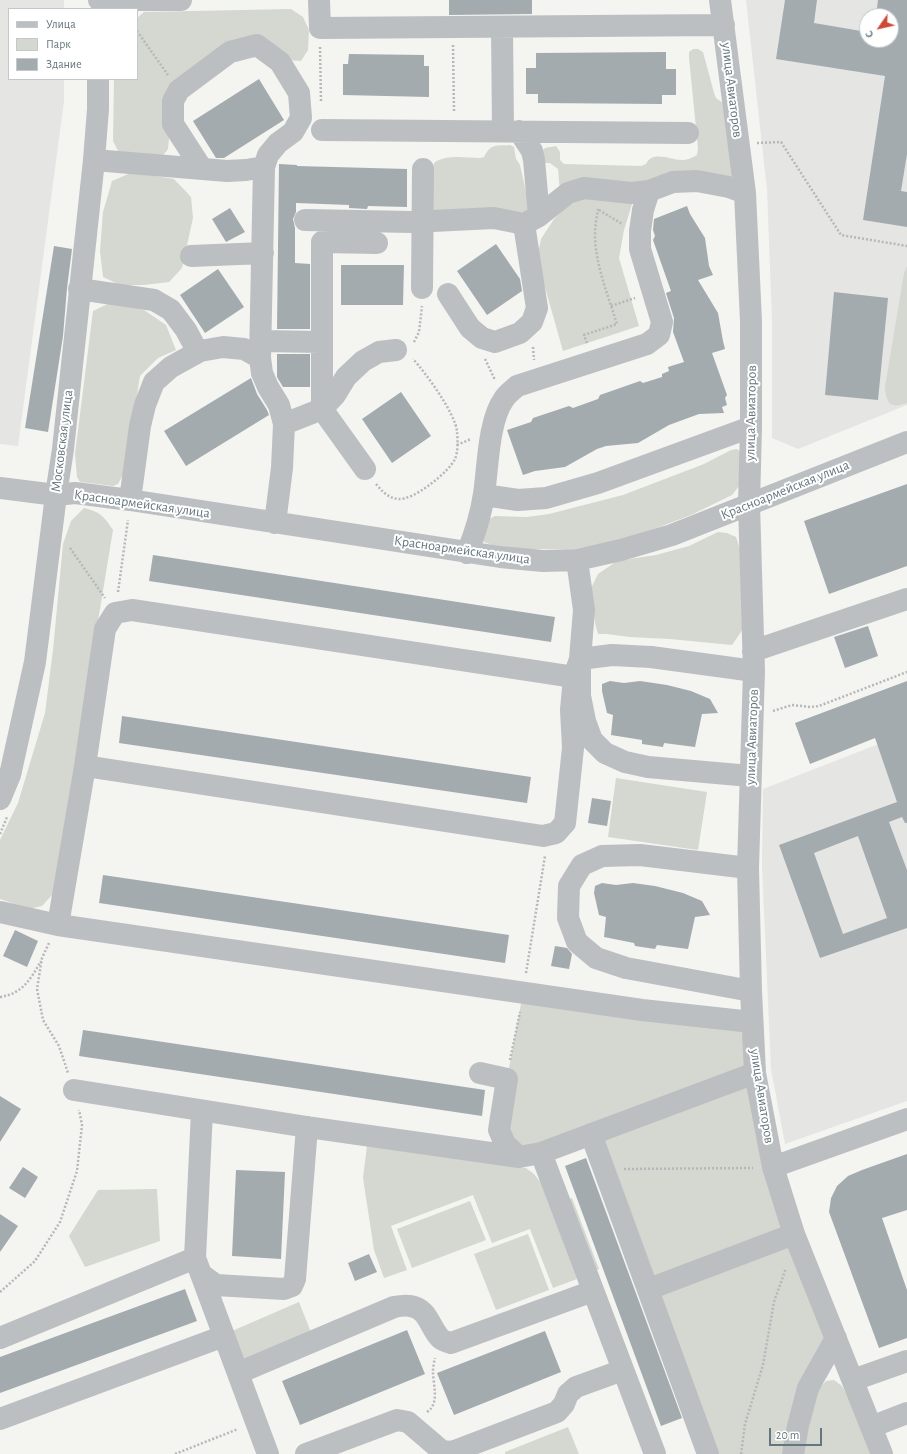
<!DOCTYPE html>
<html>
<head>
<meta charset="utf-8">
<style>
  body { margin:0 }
  #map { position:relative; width:907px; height:1454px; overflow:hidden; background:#f4f4f1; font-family:"Alegreya Sans",sans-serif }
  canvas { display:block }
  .legend { position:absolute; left:8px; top:8px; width:130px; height:72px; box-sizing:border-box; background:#fff; border:1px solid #c2c8cb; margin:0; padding:5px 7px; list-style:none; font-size:12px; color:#66767e }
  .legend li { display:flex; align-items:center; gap:8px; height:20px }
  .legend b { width:20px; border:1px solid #c2c8cb }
  .north { position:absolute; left:859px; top:8px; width:40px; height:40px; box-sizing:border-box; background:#fff; border:1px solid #c2c8cb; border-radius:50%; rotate:236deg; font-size:11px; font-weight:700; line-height:16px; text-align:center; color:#66767e }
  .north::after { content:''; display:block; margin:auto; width:14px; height:18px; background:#ce4a36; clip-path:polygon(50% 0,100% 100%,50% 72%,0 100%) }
  .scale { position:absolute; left:769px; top:1428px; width:53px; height:18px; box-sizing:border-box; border:2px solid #66767e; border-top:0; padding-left:5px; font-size:12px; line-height:14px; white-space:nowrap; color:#66767e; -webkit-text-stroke:3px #fff; paint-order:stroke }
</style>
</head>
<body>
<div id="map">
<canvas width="907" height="1454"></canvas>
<ul class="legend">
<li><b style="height:5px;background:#bbbfc2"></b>Улица</li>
<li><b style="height:11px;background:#d4d8d0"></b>Парк</li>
<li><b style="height:11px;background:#a3abaf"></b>Здание</li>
</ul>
<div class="north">С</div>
<div class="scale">20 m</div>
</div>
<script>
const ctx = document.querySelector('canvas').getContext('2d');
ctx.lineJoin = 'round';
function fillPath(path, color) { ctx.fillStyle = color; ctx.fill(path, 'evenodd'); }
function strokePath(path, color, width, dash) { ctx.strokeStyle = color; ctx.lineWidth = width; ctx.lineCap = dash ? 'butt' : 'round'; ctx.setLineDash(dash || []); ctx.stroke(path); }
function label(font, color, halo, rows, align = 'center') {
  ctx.font = font + ' "Alegreya Sans",sans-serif'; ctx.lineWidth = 4; ctx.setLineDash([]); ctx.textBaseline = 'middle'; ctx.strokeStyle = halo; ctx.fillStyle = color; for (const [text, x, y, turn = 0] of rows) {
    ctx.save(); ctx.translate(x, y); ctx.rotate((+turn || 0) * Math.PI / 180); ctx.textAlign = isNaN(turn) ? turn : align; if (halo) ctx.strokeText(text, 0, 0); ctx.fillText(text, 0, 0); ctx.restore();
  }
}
fillPath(new Path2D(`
  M0,0h64v9h-55v70h55v22l-46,345 -18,-2z
  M746,0h161v405l-109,44 -26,-11v-118l-5,-130zM867,16h24v24h-24z
  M907,733v368l-122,43 -14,-75 -9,-202 1,-78z`), '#e5e5e4');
fillPath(new Path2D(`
  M291,9l12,8 6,13 -1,20 -7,11 -15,-1 -17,-16 -81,27 -19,67 -1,11 -7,9 -43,-7 -5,-10 1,-62h23v-61l7,-6z
  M693,49h5l5,3 11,41 2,5 7,5 10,71 -4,5 -73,2 -96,11 -2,-23 -8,-6h-10l-2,-8 7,-7 11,-2 4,6v8l4,4 77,2 5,-2c7,-14 24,-4 36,-4 5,0 10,-2 15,-5l1,-7 -9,-90v-6z
  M510,145l4,2 2,12 4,6 11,49 -91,1 -7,-6v-40l1,-6c12,-9 32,-5 46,-5l4,-1c7,-14 12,-11 26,-12z
  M133,172l41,7 17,18 2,21 -11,50 -13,14 -25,3h-24l-17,-8 -3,-26 3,-39 9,-31z
  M581,198l31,2 20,4 -8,26 -5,28 20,68 -76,25 -26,-92 4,-20 13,-20 12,-12z
  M907,266v137c-16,6 -21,1 -22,-16l19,-114z
  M112,302l32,8 22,15 10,25 -18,8 -18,18 -15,95 -7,13 -5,2 -33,-4 -3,-5 -2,-23 18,-143z
  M737,449l5,4 -3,33 -7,9 -41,20 -58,22 -58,12h-47l-33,-3 -11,-4 -4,-11 5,-10 10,-5 32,1 22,-3 74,-19 81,-31 27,-14z
  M84,508c16,4 20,8 29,22l-60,364 -11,12 -13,3 -29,-10v-59l18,-37 27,-90 8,-63 10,-106 8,-23z
  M718,532l9,1 9,4 5,15 2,77 -11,16 -62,-6 -41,-2 -22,-3h-9l-3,-11 -4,-35 7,-14 19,-13 39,-6 33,-9z
  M616,778l91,14 -9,58 -90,-13z
  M523,993l229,29 3,51 81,265 -43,116h-85l-117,-320 -50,19 -36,-9 2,-65z
  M367,1146l159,22 8,6 7,9 36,96 -24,9 -23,-59 -38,14 -19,-48 -82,31 16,44 -23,8 -10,-28 -11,-72z
  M157,1189l3,52 -75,26 -16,-31 29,-46z
  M572,1198l27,71 -6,3 -27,-72z
  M470,1201l16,39 -74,28 -15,-39z
  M528,1234l21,56 -53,20 -22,-56z
  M299,1302l13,33 -68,29 -12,-33z
  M834,1380l8,6 9,15 20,53h-68l14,-63 9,-10z
  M568,1427l11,27h-74v-2z`), '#d4d8d0');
fillPath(new Path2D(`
  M449,0h83v14l-83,1z
  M785,0h32l-3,23 53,9v8h24v-24h-15l2,-16h29v154l-6,37 6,1v35l-44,-7 22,-144 -109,-17z
  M666,52v17h10v26h-14v9l-124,-1v-9h-12v-26h10v-15z
  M349,54l75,1v11h5v31l-86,-2v-31h5z
  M259,79l25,41 -60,38h-8l-23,-37z
  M279,164l18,1v1l110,3v38l-39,-1 -1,3 -18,-1v-3l-53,-2v9l-3,7 2,9v35l15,1v65h-33z
  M687,206l3,8 15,24 4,28 4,9 -15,5 20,33 5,28 2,8 -13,4 15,42 -2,3 2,7 -5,2 2,6 -25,1 -30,11 -31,18 -32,3 -9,3 -32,18 -30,4 -12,4 -16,-45 24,-8 2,-4 36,-12 4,2 25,-9 2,-4 40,-14 3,2 19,-6v-3l7,-3 -1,-4 16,-5 -11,-30 1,-14 -8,-25 5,-2 -18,-51 2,-4 -2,-6 1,-11z
  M230,208l15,24 -19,10 -14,-23z
  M496,244l24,35 2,12 -35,24 -30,-44z
  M54,246l18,3 -5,39 -4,48 -15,96 -23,-4z
  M341,265h63l-1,40h-62z
  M218,269l26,38 -39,26 -25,-38z
  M834,292l54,6 -10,102 -53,-5z
  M277,354h33v33h-27l-6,-10z
  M251,378l6,16 10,16 2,5 -83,51 -22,-35z
  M401,392l30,44 -39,27 -30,-44z
  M907,484v82l-78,28 -25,-73z
  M153,555l402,62 -4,25 -402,-61z
  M868,626l10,30 -33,12 -11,-31z
  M610,681l14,2 16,-2 27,4 24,6 19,8 8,14 -16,1 -7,33 -31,-4 -1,4 -21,-3v-4l-31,-5 2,-20 -6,-2 -5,-22v-7z
  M907,681v142h-2l-3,-6 -13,5 18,48v58l-87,30 -41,-113 118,-43 -22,-64 -65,26 -15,-41zM858,836l29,82 -44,16 -29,-81z
  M122,716l409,61 -4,26 -408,-60z
  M592,798l19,3 -4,25 -19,-3z
  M103,875l406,60 -4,28 -406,-60z
  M602,883l14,2 17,-2 22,3 28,7 19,8 8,14 -15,2 -7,32 -31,-4 -2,4 -20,-3 -1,-3 -30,-6 2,-20 -7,-2 -5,-22 1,-7z
  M15,930l23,11 -11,26 -24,-11z
  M555,946l12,2 5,6 -3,15 -18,-3z
  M83,1030l402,60 -3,26 -403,-60z
  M0,1096l21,13 -21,33z
  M907,1154v56l-25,8 25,72v48l-28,10 -50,-136 2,-14 6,-12 11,-10 14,-6z
  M586,1158l96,260 -21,8 -96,-260z
  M23,1167l15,10 -13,21 -16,-10z
  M236,1170l49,2 -4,87 -49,-3z
  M0,1214l18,12 -18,26z
  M369,1254l8,18 -22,9 -7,-18z
  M185,1289l12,32 -197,72v-36z
  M407,1330l18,44 -125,51 -18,-44z
  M545,1331l16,41 -107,43 -17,-42z`), '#a3abaf');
strokePath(new Path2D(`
  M137,31l31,44
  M453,45l1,67
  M320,47l1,55
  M757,143l24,-1 60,93 66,11
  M599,210l23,14
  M611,306l24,-8
  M414,342l5,-10 3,-26
  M587,343l-3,-8 33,-11c-9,-29 -22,-60 -22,-90 0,-9 2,-17 3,-25
  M533,347l1,13
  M485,359l10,21
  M457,445l14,-6
  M376,484c6,7 12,14 22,15 15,2 51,-27 57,-40 3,-7 3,-19 2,-27 -1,-18 -32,-60 -44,-73
  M70,548l35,50
  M118,592l10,-72
  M773,711l19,-6 19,2 8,-1 88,-34
  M0,834l7,-17
  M49,943l-7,15 -5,31 6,31 16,26 9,27
  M526,973l19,-117
  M0,997c22,-3 31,-18 41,-36
  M510,1060l10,-48
  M624,1169l129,-1
  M0,1292l35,-31 25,-39 17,-51 5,-46 -3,-15
  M427,1412c13,-8 6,-28 6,-40 0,-5 1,-10 2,-14
  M175,1454l63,-25
  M741,1454l4,-30 18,-59 11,-63 12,-34`), '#b5b8ba', 2.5, [2, 2]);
strokePath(new Path2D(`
  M99,0h82
  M319,0l1,28 404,-3
  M720,0l25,193 6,128v106l-2,77 5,167 -6,197 3,123 4,82 18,94 21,67 88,220
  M502,27l1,104
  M322,130l366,3
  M519,131l13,20 2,9 5,56
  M94,160l133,11 19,-1 18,-3
  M202,169l-29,-45v-23l6,-11 51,-38 27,-7 23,17 19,31 2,25 -8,14 -15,11 -10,12 -4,12 -4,191 2,15 6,14 11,18 5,19 -2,44 -7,55
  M305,220l107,2 82,-4 30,6 15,-8 29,-23 16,-5 47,5 18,-2 24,-9 24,-1 32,6 16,6
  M191,256l72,-3
  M422,288l1,-119
  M79,289l75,11 17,10 15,20 8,15 6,6
  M448,294l22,34 12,10 13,4 25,-9 12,-11 5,-14 -13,-84
  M261,341l60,1
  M284,424l38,-15 13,-14 11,-18 17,-16 16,-9 17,-2
  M365,469l-43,-60v-167l55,1
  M0,488l56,7 19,-2 55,7 370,57 43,4 34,-1 44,-10 51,-15 235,-93
  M484,495l34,5 28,-2 52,-15 153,-56
  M130,500l10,-74 5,-21 9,-23 17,-15 29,-16 23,-4 21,2 16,9
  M467,553c8,-19 14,-39 17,-59 4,-26 4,-73 20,-95 3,-5 9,-9 13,-13l130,-42 12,-9 3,-13 -22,-73v-18l3,-21 6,-19
  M753,651l154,-52
  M85,766l458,70 13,-3 9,-10 8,-75 -2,-38 3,-33 6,-18 4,-49 -7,-50
  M750,776l-102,-9 -23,-5 -20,-9 -13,-13 -7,-19 -5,-25v-37l32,-4 39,2 103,14
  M0,799l10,-24 25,-113 21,-167 7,-46 31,-289 4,-51v-30
  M748,868l-108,-13 -38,1 -20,9 -13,21 -1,32 9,24 19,16 30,10 125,23
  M0,912l58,13 584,85 110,12
  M58,925l27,-159 20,-137 10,-16 17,-3 442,67
  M480,1073l27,6 -8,51 6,14 14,13
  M74,1090l233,37 212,30 22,-4 214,-80
  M202,1111l-7,147 73,196
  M591,1134l117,320
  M541,1153l114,301
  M773,1167l134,-48
  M201,1274l15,11 68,4 8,-3 3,-7 12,-152
  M649,1289l145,-55
  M0,1338l195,-80
  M238,1373l156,-66c5,-1 11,-2 16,-1 18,2 20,22 30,32 3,3 7,4 11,5l142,-52
  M853,1380l54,-19
  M0,1419l224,-83
  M871,1427l36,-14
  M306,1454l91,-34 11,2 34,29 10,1 105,-40 7,-8 4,-10 8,-7 47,-17
  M793,1454l5,-28 10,-38 28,-50`), '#bbbfc2', 22);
label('14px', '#66767e', '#fff', [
  ["улица Авиаторов",732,90,83],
  ["улица Авиаторов",751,413,-89],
  ["Московская улица",62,441,-83],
  ["Красноармейская улица",785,490,-22],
  ["Красноармейская улица",142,504,8],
  ["Красноармейская улица",462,550,8],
  ["улица Авиаторов",752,737,-88],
  ["улица Авиаторов",762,1096,81]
]);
</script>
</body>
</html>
